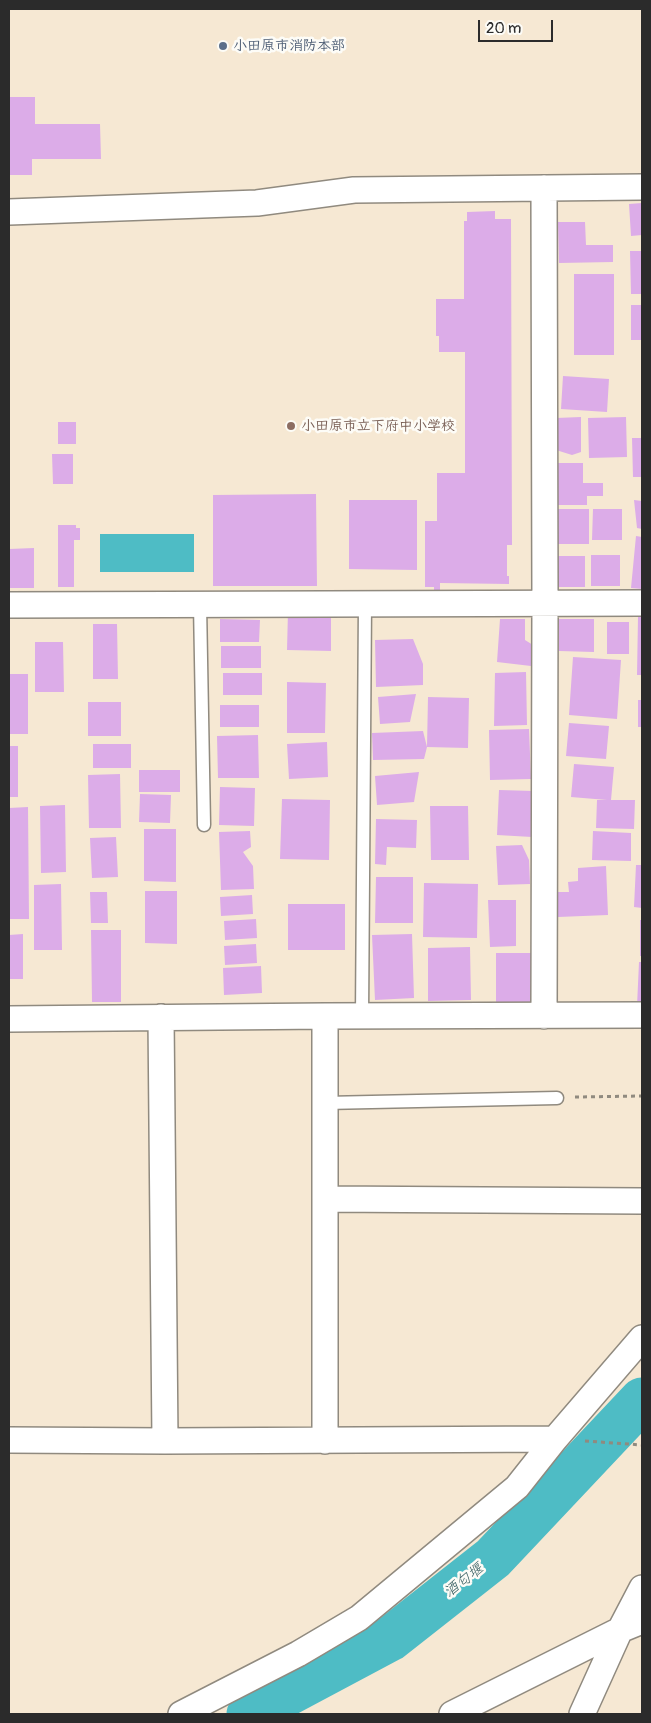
<!DOCTYPE html>
<html>
<head>
<meta charset="utf-8">
<style>
  body { margin:0 }
  #map { position:relative; width:651px; height:1723px; overflow:hidden; background:#f6e8d3; font-family:Pangolin,sans-serif }
  canvas { display:block }
  .frame { position:absolute; inset:0; border:10px solid #2b2b2b; pointer-events:none }
  .scale { position:absolute; left:478px; top:20px; width:75px; height:22px; box-sizing:border-box; border:2px solid #2b2b2b; border-top:0; padding-left:6px; font-size:15px; line-height:18px; white-space:nowrap; color:#2b2b2b; -webkit-text-stroke:4px #fdfcf7; paint-order:stroke }
</style>
</head>
<body>
<div id="map">
<canvas width="651" height="1723"></canvas>
<div class="frame"></div>
<div class="scale">20 m</div>
</div>
<script>
const ctx = document.querySelector('canvas').getContext('2d');
ctx.lineJoin = 'round';
function fillPath(path, color) { ctx.fillStyle = color; ctx.fill(path, 'evenodd'); }
function strokePath(path, color, width, dash) { ctx.strokeStyle = color; ctx.lineWidth = width; ctx.lineCap = dash ? 'butt' : 'round'; ctx.setLineDash(dash || []); ctx.stroke(path); }
function label(font, color, halo, rows, align = 'center') {
  ctx.font = font + ' Pangolin,"Klee One",sans-serif'; ctx.lineWidth = 5; ctx.setLineDash([]); ctx.textBaseline = 'middle'; ctx.strokeStyle = halo; ctx.fillStyle = color; for (const [text, x, y, turn = 0] of rows) {
    ctx.save(); ctx.translate(x, y); ctx.rotate((+turn || 0) * Math.PI / 180); ctx.textAlign = isNaN(turn) ? turn : align; if (halo) ctx.strokeText(text, 0, 0); ctx.fillText(text, 0, 0); ctx.restore();
  }
}
fillPath(new Path2D(`
  M100,534h94v38h-94z`), '#4ebcc5');
strokePath(new Path2D(`
  M249,1714l141,-75 103,-81 149,-158`), '#4ebcc5', 45);
fillPath(new Path2D(`
  M9,97h26v27h65l1,35h-69v16h-23z
  M642,203v32l-11,1 -2,-32z
  M495,211v8h16l1,326h-5v31h2v8l-69,-1v8h-6v-4h-9v-66h12v-48h28v-121h-26v-16h-3v-37h28v-78h3v-9z
  M558,222h27l1,23h27v17l-54,1z
  M630,251h12v43h-11z
  M574,274h40v81h-40z
  M631,305h11v35h-11z
  M563,376l46,3 -2,33 -46,-3z
  M581,417v35l-9,3 -16,-5v-32z
  M626,417l1,40 -38,1 -1,-40z
  M58,422h18v22h-18z
  M632,438h10v39h-9z
  M52,454h21v30h-20z
  M556,463h27v20h20v13h-16v9h-31z
  M316,494l1,92h-104v-91z
  M349,500h68v70l-68,-1z
  M634,500l8,1v28l-5,-1z
  M555,509h34v35h-34z
  M593,509h29v31h-30z
  M58,525h18v3h4v12h-6v47h-16z
  M636,536l6,1v52l-11,-1z
  M34,548v40h-25v-39z
  M591,555h29v31h-29z
  M555,556h30v31h-30z
  M288,611l43,1v39l-44,-1z
  M638,617h4v58h-5z
  M220,619l40,1 -1,22h-39z
  M500,619h25v21l8,5 -2,21 -34,-4z
  M559,619h35v33l-35,-1z
  M607,622h22v32h-22z
  M93,624h24l1,55h-25z
  M413,639l10,25v21l-47,2 -1,-47z
  M35,642h28l1,50h-29z
  M221,646h40v22h-40z
  M573,657l48,3 -4,59 -48,-4z
  M526,672l1,53 -33,1 1,-53z
  M223,673h39v22h-39z
  M9,674h19v60h-19z
  M287,682l39,1 -1,50h-38z
  M416,694l-6,28 -30,2 -2,-27z
  M428,697l41,1 -1,50 -41,-1z
  M638,700h4v27h-4z
  M88,702h33v34h-33z
  M220,705h39v22h-39z
  M569,723l40,3 -3,33 -40,-3z
  M529,729l2,50 -41,1 -1,-50z
  M423,731l4,16 -3,12 -51,1 -1,-27z
  M258,735l1,43h-41l-1,-42z
  M327,742l1,35 -39,2 -2,-35z
  M93,744h38v24h-38z
  M9,746h9v51h-9z
  M574,764l40,3 -3,33h24l-1,29 -38,-1 1,-28h10l-36,-3z
  M139,770h41v22h-41z
  M419,772l-5,30 -37,3 -2,-29z
  M120,774l1,54h-32l-1,-53z
  M220,787l35,1 -1,38 -35,-1z
  M499,790l35,1 -2,46 -35,-2z
  M140,794l31,1 -1,28 -31,-1z
  M282,799l48,1 -1,60 -49,-1z
  M65,805l1,67 -25,1 -1,-67z
  M430,806h38l1,54h-38z
  M28,807l1,112h-20v-111z
  M376,819l41,1 -1,28 -29,-1 -1,18 -11,-1z
  M144,829h32v53l-32,-1z
  M250,831l1,16 -8,5 10,14 1,23 -33,1 -2,-58z
  M593,831l38,2v28l-39,-1z
  M116,837l2,40 -26,1 -2,-40z
  M522,845l7,15 1,24 -32,1 -2,-39z
  M636,865h6v43l-8,-1z
  M606,866l2,49 -50,2 -2,-25h13l-1,-10 10,-1v-13z
  M376,877h37v46h-38z
  M424,883l54,1 -1,54 -54,-1z
  M61,884l1,66h-28v-65z
  M145,891h32v53l-32,-1z
  M90,892h17l1,31h-17z
  M252,895l1,19 -32,2 -1,-19z
  M488,900h28v46l-26,1z
  M288,904h57v46h-57z
  M256,919l1,19 -32,2 -1,-19z
  M640,920h2v36h-2z
  M91,930h30v72h-29z
  M23,934v45h-14v-44z
  M412,934l2,64 -39,2 -3,-65z
  M256,944l1,19 -32,2 -1,-19z
  M470,947l1,53 -43,1v-53z
  M496,953h40v50h-40z
  M639,962h3v44h-5z
  M261,966l1,27 -38,2 -1,-27z`), '#dcace8');
const lane = new Path2D(`
  M200,604l4,221
  M362,1016l3,-413
  M325,1103l232,-5`);
const street = new Path2D(`
  M544,188l1,416 -1,412
  M9,212l248,-9 97,-13 288,-3
  M9,605l633,-2
  M161,1017l4,424
  M9,1019l316,-3 317,-1
  M325,1199l317,2
  M9,1440l156,1 390,-2 87,-101
  M325,1441v-425
  M181,1714l117,-60 61,-36 158,-131 38,-48
  M452,1714l168,-84 22,-9
  M582,1714l38,-84 22,-42`);
strokePath(lane, '#908a7f', 15);
strokePath(street, '#908a7f', 28);
strokePath(new Path2D(`
  M575,1097l67,-1
  M585,1441l57,4`), '#908a7f', 3, [4, 4]);
strokePath(lane, '#fff', 12);
strokePath(street, '#fff', 25);
for (const [x, y, r, color] of [
  [223,46,5,"#5c6f8a"],
  [291,426,5,"#8d6e63"]
]) { const dot = new Path2D(); dot.arc(x, y, r, 0, 2 * Math.PI); ctx.fillStyle = color; ctx.fill(dot); strokePath(dot, '#fdfcf7', 2); }
label('bold 14px', '#4e5e75', '#fdfcf7', [
  ["小田原市消防本部",233,46]
], 'left');
label('bold 14px', '#785e54', '#fdfcf7', [
  ["小田原市立下府中小学校",301,426]
], 'left');
label('italic 15px', '#375e61', '#fdfcf7', [
  ["酒匂堰",464,1581,-38]
]);
</script>
</body>
</html>
